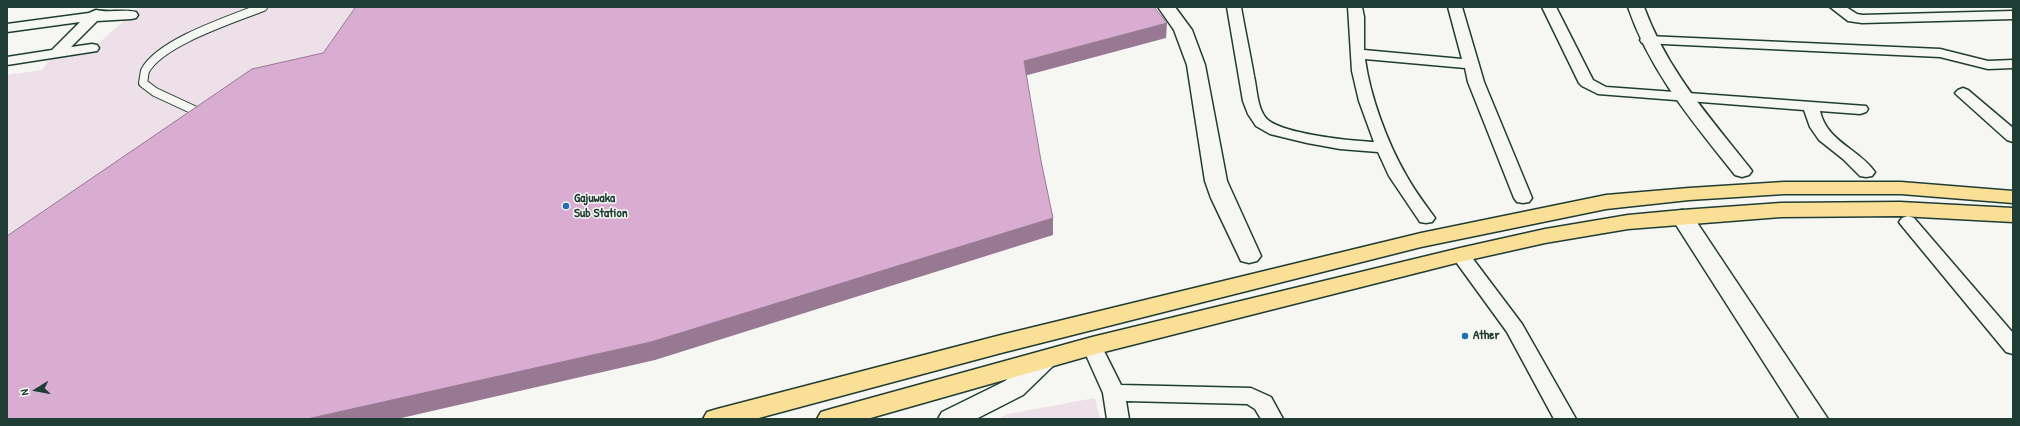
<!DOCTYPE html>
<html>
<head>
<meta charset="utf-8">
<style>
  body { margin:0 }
  #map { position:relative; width:2020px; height:426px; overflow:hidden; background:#f6f6f2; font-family:"Patrick Hand",sans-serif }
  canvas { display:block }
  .frame { position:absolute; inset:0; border:8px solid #1f3d34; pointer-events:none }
  .north { position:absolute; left:16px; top:370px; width:40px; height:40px; -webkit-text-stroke:3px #f6f6f2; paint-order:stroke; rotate:259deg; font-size:11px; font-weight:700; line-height:16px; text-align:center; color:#1f3d34 }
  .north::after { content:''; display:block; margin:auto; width:14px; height:18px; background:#1f3d34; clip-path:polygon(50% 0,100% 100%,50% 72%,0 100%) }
</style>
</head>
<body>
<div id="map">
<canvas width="2020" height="426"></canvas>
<div class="frame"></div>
<div class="north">N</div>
</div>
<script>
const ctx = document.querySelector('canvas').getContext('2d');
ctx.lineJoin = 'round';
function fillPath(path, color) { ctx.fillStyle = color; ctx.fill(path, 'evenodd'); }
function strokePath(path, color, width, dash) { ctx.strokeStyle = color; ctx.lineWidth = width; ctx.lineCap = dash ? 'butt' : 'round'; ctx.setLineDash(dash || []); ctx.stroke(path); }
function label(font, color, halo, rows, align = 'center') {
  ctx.font = font + ' "Patrick Hand",sans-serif'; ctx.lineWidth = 3; ctx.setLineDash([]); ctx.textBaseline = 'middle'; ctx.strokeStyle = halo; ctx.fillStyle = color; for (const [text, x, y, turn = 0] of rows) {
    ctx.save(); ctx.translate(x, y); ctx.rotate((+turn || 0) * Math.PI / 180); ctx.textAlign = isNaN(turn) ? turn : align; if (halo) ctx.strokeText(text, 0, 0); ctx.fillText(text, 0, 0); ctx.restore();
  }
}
fillPath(new Path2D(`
  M139,7h233l-43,61 -322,194v-187l35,-5 8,-11 39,-7z
  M1095,398l5,21h-102l10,-5z`), '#ede0e8');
const service = new Path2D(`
  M197,117l-1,-6 -41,-19 -12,-9c1,-4 1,-9 2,-12 15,-29 88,-52 118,-64`);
const minor = new Path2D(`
  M1227,7h14c4,23 9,46 13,69 3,13 3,30 11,41 12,17 88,24 109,25l-15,-41 -7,-30 -4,-64h14l2,10v33l98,9 -14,-52h14l22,75 48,116 -3,4 -6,1 -6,-1 -3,-4 -46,-116 -3,-14 -100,-9c5,37 22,83 41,116 8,15 19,29 29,43l-3,4 -6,1 -6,-1 -31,-46 -11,-24 -38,-3 -33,-6 -37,-9 -14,-8 -8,-12 -5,-13z
  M1542,7h14l37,73 13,7 260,19 2,3 -2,3 -6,2 -40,-3c7,31 38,37 55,61l-3,4 -6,1 -6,-1 -17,-17 -24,-19 -9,-13 -6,-17 -206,-16 -16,-8 -3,-3z
  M1830,7h16l11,7 5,1 151,-4v8l-151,4 -14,-2z
  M96,10c13,3 27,-1 40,2l2,3 -2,3 -5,1 -34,2 -26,26 21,-3 5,1 2,3 -2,3 -90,14v-8l45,-7 28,-28 -73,10v-8l82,-11z
  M1647,36l293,13 48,12 25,-1v8l-25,1 -48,-12 -298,-14 -2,-3 2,-3z
  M1963,88l5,2 45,38v14l-6,-2 -49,-44 -3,-3 3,-3z
  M1908,216l6,2 99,115v21l-7,-2 -104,-126 -3,-4 3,-4z
  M1460,249l7,2 55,73 54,95h-22l-47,-87 -56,-77 2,-4z
  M1092,339l7,2 22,44 130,3 20,9 12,22h-22l-6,-10 -8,-5 -121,-3 3,18h-22l-4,-26 -21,-47 3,-5z`);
const tertiary = new Path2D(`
  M1158,7h17l17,23 13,35 22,116 34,75 -4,5 -8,2 -8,-2 -30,-63 -6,-17 -18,-116 -13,-35z
  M1628,7h16c23,63 64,108 105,160l3,4 -3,4 -7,2 -7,-2c-42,-53 -85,-103 -107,-168z
  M1682,210l8,2 138,207h-28l-129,-202 3,-5z
  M1044,351l9,3 4,6 -4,6 -30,29 -47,24h-38l4,-7 63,-31 30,-27z`);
const primary = new Path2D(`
  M1784,182h117l112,9v12l-112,-9h-117l-95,6 -83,9 -185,38 -420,106 -246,66h-52l4,-7 10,-3 284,-74 420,-102 185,-38 83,-7z
  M1900,202l113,6v14l-113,-6 -119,1 -153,12 -83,14 -85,19 -368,93 -225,64h-50l4,-7 10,-3 261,-72 368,-89 85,-19 83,-14 54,-5 99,-7z`);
strokePath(service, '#1f3d34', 10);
strokePath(minor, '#1f3d34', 3);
strokePath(tertiary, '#1f3d34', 3);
strokePath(primary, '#1f3d34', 3);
strokePath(service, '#f6f6f2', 8);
fillPath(minor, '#f6f6f2');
fillPath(tertiary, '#f6f6f2');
fillPath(primary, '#fadf96');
fillPath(new Path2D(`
  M1167,23l-1,15 -142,38v-15z
  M1053,218v17l-398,125 -258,59h-90z`), '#987993');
const building = new Path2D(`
  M356,7h798l13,16 -143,38 17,100 12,57 -402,124 -344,77h-300v-183l245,-167 71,-16z`);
fillPath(building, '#d9add2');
strokePath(building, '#987993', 1);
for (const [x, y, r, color] of [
  [566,206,4,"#1f6fb2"],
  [1465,336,4,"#1f6fb2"]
]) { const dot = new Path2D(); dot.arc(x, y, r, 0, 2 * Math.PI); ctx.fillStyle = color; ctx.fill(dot); strokePath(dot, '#f6f6f2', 1.5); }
label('bold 13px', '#1f3d34', '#f6f6f2', [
  ["Gajuwaka",574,199],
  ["Sub Station",574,214],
  ["Ather",1473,336]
], 'left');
</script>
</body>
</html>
